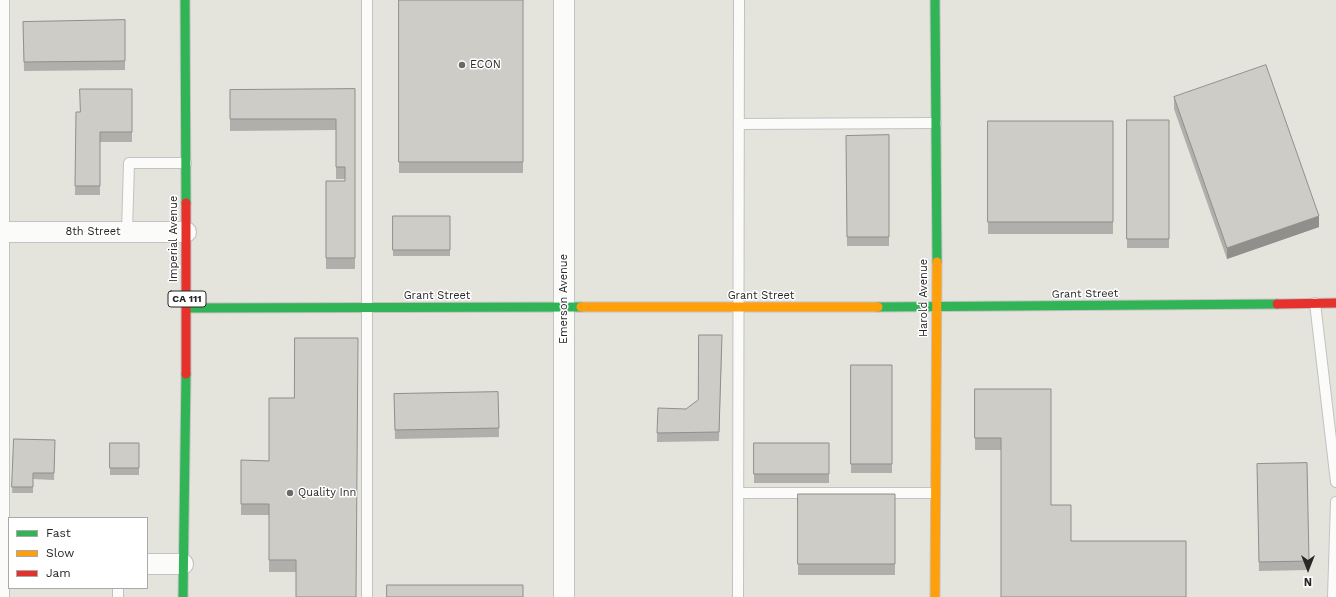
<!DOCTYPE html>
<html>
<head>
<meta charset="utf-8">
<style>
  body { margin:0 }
  #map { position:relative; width:1336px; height:597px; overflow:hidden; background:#e4e3dc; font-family:"Work Sans",sans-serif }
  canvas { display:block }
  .legend { position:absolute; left:8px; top:517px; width:140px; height:72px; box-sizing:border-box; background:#fff; border:1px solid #a9a9a9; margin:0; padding:5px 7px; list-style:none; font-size:12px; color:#272727 }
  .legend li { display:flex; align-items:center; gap:8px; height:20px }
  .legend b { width:20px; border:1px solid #a9a9a9 }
  .north { position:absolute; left:1288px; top:549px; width:40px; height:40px; -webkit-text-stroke:3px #fff; paint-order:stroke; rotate:180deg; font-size:11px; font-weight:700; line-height:16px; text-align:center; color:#272727 }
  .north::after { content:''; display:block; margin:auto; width:14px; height:18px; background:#272727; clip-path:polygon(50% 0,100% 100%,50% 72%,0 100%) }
</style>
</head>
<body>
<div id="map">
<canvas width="1336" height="597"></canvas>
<ul class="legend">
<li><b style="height:5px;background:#30b455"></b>Fast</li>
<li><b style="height:5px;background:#ff9f0a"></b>Slow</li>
<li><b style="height:5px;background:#e5322d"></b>Jam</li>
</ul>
<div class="north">N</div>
</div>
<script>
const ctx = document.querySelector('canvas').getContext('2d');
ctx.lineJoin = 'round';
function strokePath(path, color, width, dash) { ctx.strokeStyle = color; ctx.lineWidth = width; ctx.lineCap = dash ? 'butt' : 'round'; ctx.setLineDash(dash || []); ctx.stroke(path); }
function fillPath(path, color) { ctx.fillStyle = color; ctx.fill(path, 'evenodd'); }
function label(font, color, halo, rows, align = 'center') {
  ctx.font = font + ' "Work Sans",sans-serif'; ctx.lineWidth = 3; ctx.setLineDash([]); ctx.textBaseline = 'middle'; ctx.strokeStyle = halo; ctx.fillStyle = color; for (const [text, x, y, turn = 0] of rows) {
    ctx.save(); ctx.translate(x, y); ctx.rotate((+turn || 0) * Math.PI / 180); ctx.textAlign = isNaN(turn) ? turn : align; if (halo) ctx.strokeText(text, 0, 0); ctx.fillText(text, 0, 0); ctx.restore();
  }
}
const lane = new Path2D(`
  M4,0v597
  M367,0v597
  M739,124l197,-1
  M127,232l2,-69h57
  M1315,303l21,179
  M738,493h197
  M118,588v9
  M738,597l1,-597
  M1333,597l3,-95`);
const street = new Path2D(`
  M0,232h186
  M0,564h9
  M147,564h36
  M564,597v-597`);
const fast = new Path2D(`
  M185,0l1,203
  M935,0l2,262
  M878,307l399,-3
  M187,308l394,-1
  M183,597l3,-223`);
const slow = new Path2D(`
  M581,307h297
  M935,597l2,-335`);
const jam = new Path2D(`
  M1277,304l59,-1
  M186,374v-171`);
strokePath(lane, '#c2c2c2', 12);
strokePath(street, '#c2c2c2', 22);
strokePath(fast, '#c2c2c2', 11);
strokePath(slow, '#c2c2c2', 11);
strokePath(jam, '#c2c2c2', 11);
strokePath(lane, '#fbfbfa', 10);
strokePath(street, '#fbfbfa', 20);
strokePath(fast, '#30b455', 9);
strokePath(slow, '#ff9f0a', 9);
strokePath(jam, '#e5322d', 9);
fillPath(new Path2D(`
  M399,0h124v173h-124z
  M125,20v50l-101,1 -1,-49z
  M132,89v53h-32v53h-25l1,-83h4z
  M355,89v180h-29v-88h19v-2h-9v-49l-106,1v-41z
  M1174,97l145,130 -92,32 -53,-150z
  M1127,120h42v128h-42z
  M988,121h125v113h-125z
  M889,135v111h-42l-1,-110z
  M393,216h57v40h-57z
  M722,344l-3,97 -62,1v-9l41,-33z
  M851,365h41v108h-41z
  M975,389h76l-50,208v-147h-26z
  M498,392l1,45 -104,2 -1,-45z
  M294,398l2,174h-27v-57h-28v-55l28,1z
  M14,439l41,1 -1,40 -21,-1v14h-21z
  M110,443h29v32h-29z
  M754,443h75v40h-75z
  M1307,463l2,107 -50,1 -2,-107z
  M798,494h97v81h-97z`), '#b0afab');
fillPath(new Path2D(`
  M1319,216v11l-92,32v-11z`), '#908f8b');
const building = new Path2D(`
  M399,0h124v162h-124z
  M125,20v41l-101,1 -1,-40z
  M1266,65l53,151 -92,32 -53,-151z
  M80,89h52v43h-32v54h-25l1,-74h4z
  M355,89v169h-29v-77h19v-14h-9v-48h-106v-29z
  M1127,120h42v119h-42z
  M988,121h125v101h-125z
  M889,135v102h-42l-1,-101z
  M393,216h57v34h-57z
  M699,335h23l-3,97 -62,1 1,-25 28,1 12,-9z
  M295,338h63l-2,259h-60v-37h-27v-56h-28v-44l28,1v-63h25z
  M851,365h41v99h-41z
  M975,389h76v116h20v36h115v56h-185v-159h-26z
  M498,392l1,36 -104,2 -1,-36z
  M14,439l41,1 -1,33h-21v14h-21z
  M110,443h29v25h-29z
  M754,443h75v31h-75z
  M1307,463l2,98 -50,1 -2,-98z
  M798,494h97v70h-97z
  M387,585h136v12h-136z`);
fillPath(building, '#cdccc7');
strokePath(building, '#908f8b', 1);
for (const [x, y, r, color] of [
  [462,65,4,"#696966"],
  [290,493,4,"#696966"]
]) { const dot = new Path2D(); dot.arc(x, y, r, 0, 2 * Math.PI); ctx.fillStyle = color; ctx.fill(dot); strokePath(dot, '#fff', 1.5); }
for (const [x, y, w] of [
  [187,299,38]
]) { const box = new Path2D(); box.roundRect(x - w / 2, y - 8, w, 16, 3); ctx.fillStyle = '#fff'; ctx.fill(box); strokePath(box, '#272727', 1); }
label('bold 10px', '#272727', null, [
  ["CA 111",187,299]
]);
label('11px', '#272727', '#fff', [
  ["ECON",470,65],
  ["Quality Inn",298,493]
], 'left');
label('11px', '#272727', '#fff', [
  ["8th Street",93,232],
  ["Imperial Avenue",174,239,-90],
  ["Grant Street",1085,294,-1],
  ["Grant Street",437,296],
  ["Grant Street",761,296],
  ["Harold Avenue",924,298,-90],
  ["Emerson Avenue",564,299,-90]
]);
</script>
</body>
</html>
